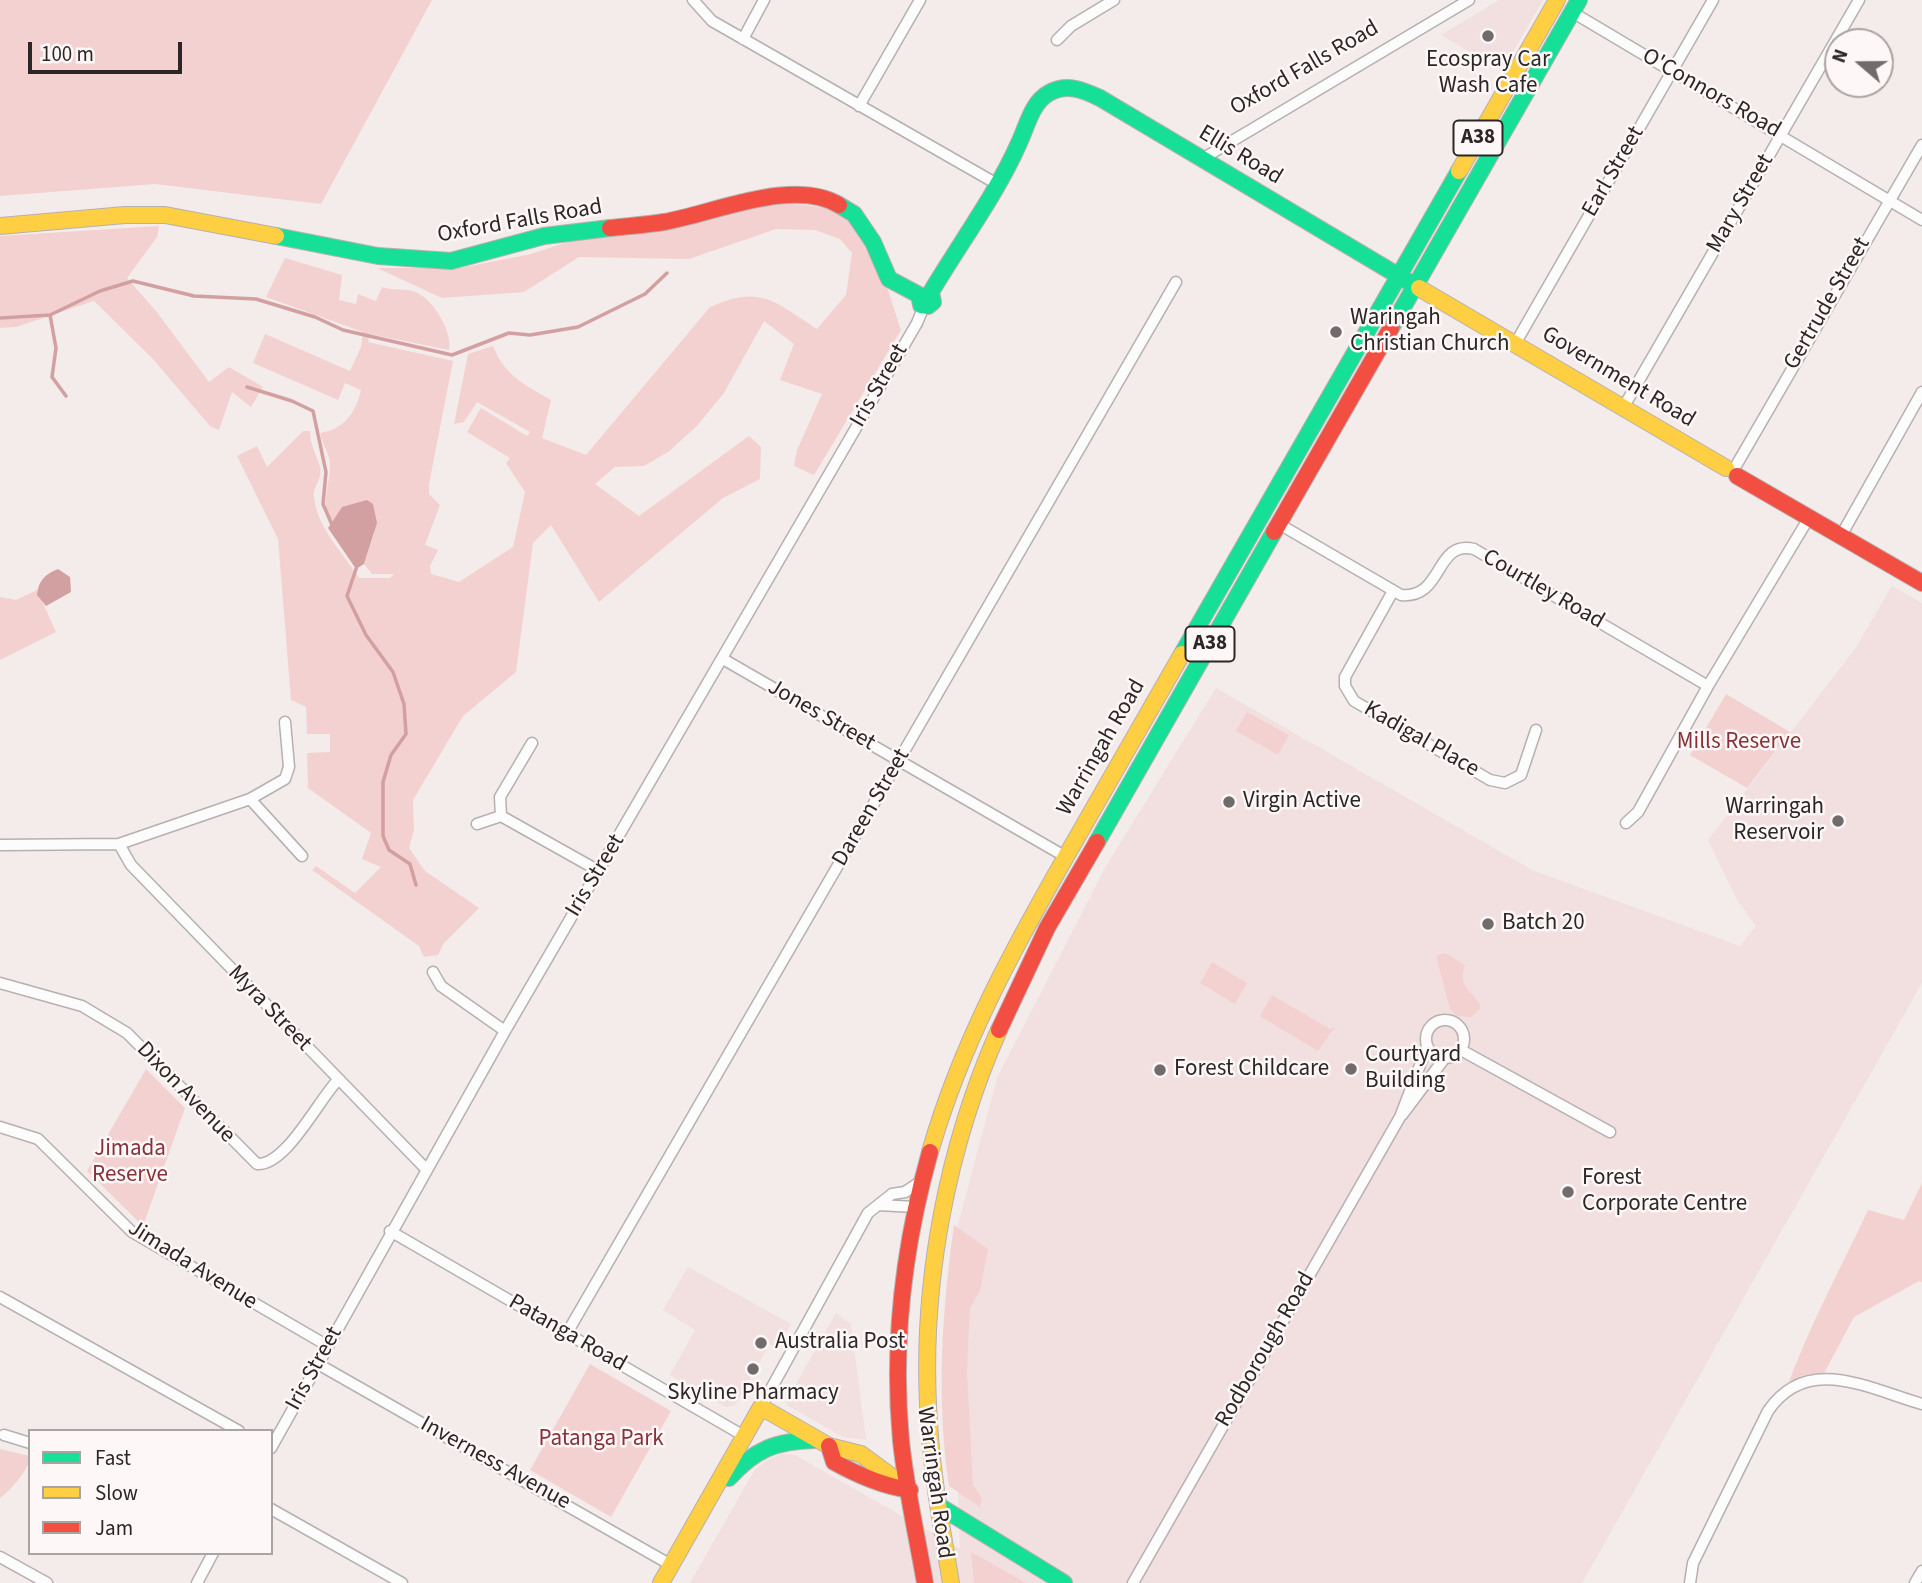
<!DOCTYPE html>
<html>
<head>
<meta charset="utf-8">
<style>
  body { margin:0 }
  #map { position:relative; width:1922px; height:1583px; overflow:hidden; background:#f4ebeb; font-family:"Source Sans 3",sans-serif }
  canvas { display:block }
  .legend { position:absolute; left:28px; top:1429px; width:245px; height:126px; box-sizing:border-box; background:#fef7f7; border:2px solid #aaa3a3; margin:0; padding:9px 12px; list-style:none; font-size:21px; color:#2c2626 }
  .legend li { display:flex; align-items:center; gap:14px; height:35px }
  .legend b { width:35px; border:2px solid #aaa3a3 }
  .north { position:absolute; left:1824px; top:28px; width:70px; height:70px; box-sizing:border-box; background:#fef7f7; border:2px solid #aaa3a3; border-radius:50%; rotate:290deg; font-size:19px; font-weight:700; line-height:28px; text-align:center; color:#2c2626 }
  .north::after { content:''; display:block; margin:auto; width:24px; height:32px; background:#726b6b; clip-path:polygon(50% 0,100% 100%,50% 72%,0 100%) }
  .scale { position:absolute; left:28px; top:42px; width:154px; height:32px; box-sizing:border-box; border:4px solid #2c2626; border-top:0; padding-left:9px; font-size:21px; line-height:24px; white-space:nowrap; color:#2c2626; -webkit-text-stroke:5px #fef7f7; paint-order:stroke }
</style>
</head>
<body>
<div id="map">
<canvas width="1922" height="1583"></canvas>
<ul class="legend">
<li><b style="height:9px;background:#16e098"></b>Fast</li>
<li><b style="height:9px;background:#ffcf43"></b>Slow</li>
<li><b style="height:9px;background:#f24e42"></b>Jam</li>
</ul>
<div class="north">N</div>
<div class="scale">100 m</div>
</div>
<script>
const ctx = document.querySelector('canvas').getContext('2d');
ctx.lineJoin = 'round';
function fillPath(path, color) { ctx.fillStyle = color; ctx.fill(path, 'evenodd'); }
function strokePath(path, color, width, dash) { ctx.strokeStyle = color; ctx.lineWidth = width; ctx.lineCap = dash ? 'butt' : 'round'; ctx.setLineDash(dash || []); ctx.stroke(path); }
function label(font, color, halo, rows, align = 'center') {
  ctx.font = font + ' "Source Sans 3",sans-serif'; ctx.lineWidth = 5; ctx.setLineDash([]); ctx.textBaseline = 'middle'; ctx.strokeStyle = halo; ctx.fillStyle = color; for (const [text, x, y, turn = 0] of rows) {
    ctx.save(); ctx.translate(x, y); ctx.rotate((+turn || 0) * Math.PI / 180); ctx.textAlign = isNaN(turn) ? turn : align; if (halo) ctx.strokeText(text, 0, 0); ctx.fillText(text, 0, 0); ctx.restore();
  }
}
fillPath(new Path2D(`
  M1499,0h44l-41,71 -61,-36z
  M1892,586l30,17v380l-340,600h-892l64,-112 13,-11 15,-6 13,1 165,94 -10,-294 47,-177 109,-212 110,-178 316,182 208,76 16,-20 -19,-26 -29,-60 147,-191z
  M688,1267l103,57 -14,24 -7,-4 -35,61 -9,2 -56,-32 25,-45 -32,-20z
  M836,1313l15,11 15,116 -23,-3 -56,-32 -1,-3z`), '#f2dfdf');
fillPath(new Path2D(`
  M0,0h432l-111,204 -166,-20 -155,12z
  M783,203c18,2 37,2 54,9 35,15 53,84 64,118l-87,145 -20,-9 3,-16 25,-56 -42,-14 14,-36 -30,-23 -40,72 -28,34 -28,25 -24,14 -29,1 -20,17 44,32 110,-80 12,11 -1,32 -37,19 -124,104 -48,-77 -18,18 -17,129 -53,44 -50,84 1,30 -5,18 16,23 54,37 -35,35 -6,12 -14,2 -5,-11 -107,-76 4,-4 39,27 26,-26 -19,-8 9,-26 -63,-45 -1,-35 23,-1v-18h-23l-1,-27 -15,-7 -13,-161 -41,-83 20,-10 10,21 36,-36h7c0,14 6,23 10,36 3,12 -8,20 -6,31 4,31 29,55 45,80h31l4,-4h-22l-8,-10 10,-30 -32,-27 -9,14c-15,-14 -2,-38 -3,-56 0,-12 -8,-20 -10,-32 23,-3 36,-20 41,-43l-16,-7 -7,17 -85,-37 12,-29 85,37 11,-24 2,-15 -97,-35 19,-39 57,17 -3,25 17,4 2,-10 18,7 6,-14c11,4 23,1 33,5 17,5 38,40 34,58l-79,-16 -2,8 85,19 -24,123v10l11,11 -15,40 13,5 -8,16 1,8 28,8 54,-35 12,-55 -19,-29 4,-5 -43,-26 14,-24 46,28 3,-4 -53,-30 -13,20 -10,2 14,-70 25,-8c11,29 32,39 58,54l-9,38 44,17 124,-148c51,-23 65,-5 107,22l29,-34 6,-42 -12,-14 -25,-9 -39,-1 -87,30 -110,-2 -55,35 -82,6 -65,-30h83l71,-14 51,-17 73,-5 60,-17z
  M159,226l-2,11 -30,41 29,33 53,71 20,-15 34,20 -12,20 -19,-15 -13,38 -9,-4 -58,-68 -58,-57 -78,26 -16,1v-92z
  M37,590l19,42 -56,28v-63l16,3z
  M1726,694l64,38 -43,56 -57,-33z
  M1247,712l42,23 -11,20 -42,-24z
  M1445,953l20,12c-7,20 4,24 15,39v5l-9,8 -14,-1 -7,-7 -14,-53z
  M1212,962l35,21 -12,21 -35,-21z
  M1272,995l58,34 5,-2 -17,24 -58,-35z
  M146,1069l39,39 -42,118 -56,-55z
  M1922,1183v99l-3,-1 -65,36 -33,62 -35,11c22,-62 54,-120 82,-180l36,10z
  M954,1225l34,24 -8,41 -10,18 -3,64 6,113 9,13 -2,9 -31,-21c-13,-88 -7,-174 5,-261z
  M590,1364l81,47 -60,106 -81,-47z
  M0,1449l30,7c0,13 -22,37 -30,42z
  M971,1552l55,31h-52z`), '#f4d1d1');
fillPath(new Path2D(`
  M367,500l6,4 4,19 -13,41 -8,5 -28,-41 14,-21z
  M58,569l12,8 1,15 -25,14 -9,-11c1,-14 8,-21 21,-26z`), '#d3a0a1');
strokePath(new Path2D(`
  M50,315l6,33 -4,29 14,19
  M0,318l50,-3 50,-24 33,-10 61,15 62,3 59,18 28,13 109,25 57,-22 21,2 48,-8 67,-33 22,-21
  M247,387l45,14 21,10 13,61 -3,32 10,23
  M357,566l-10,30 19,39 27,37 11,32 2,30 -15,21 -8,27v54l6,14 21,14 6,21`), '#d3a0a1', 3.5);
const street = new Path2D(`
  M693,0l19,21 285,163
  M1572,12l350,208
  M743,39l21,-39
  M1057,40l14,-14 43,-26
  M859,106l61,-106
  M1202,159l267,-159
  M1515,344l198,-344
  M1623,408l236,-408
  M1737,464l185,-319
  M1279,524l122,71c43,4 33,-55 73,-46l234,137
  M1842,534l80,-142
  M1393,591l-48,86v9l9,15 136,79 15,3 16,-8 15,-45
  M723,659l343,198
  M250,799l52,57
  M501,816l-1,-19 32,-54
  M1626,823l12,-11 70,-126 102,-170
  M477,824l24,-8 98,55
  M119,844l12,21 295,304
  M0,845l119,-1 131,-45 35,-20 4,-12 -4,-45
  M433,972l8,14 64,45
  M0,983l82,23 45,27 130,131c29,2 62,-65 81,-84
  M1426 1039a19 19 0 1 1 38 0a19 19 0 1 1-38 0Z
  M1461,1050l149,82
  M1402,1115l42,-56
  M0,1127l38,12 94,93 196,114
  M878,1205l37,2
  M390,1231l354,205
  M0,1297l239,134
  M567,1333l609,-1051
  M318,1364l353,201
  M761,1407l107,-194 24,-19 13,-2 15,-10
  M4,1435l26,8
  M271,1448l234,-417 412,-708 7,-17
  M271,1509l131,74
  M0,1557l47,26
  M197,1583l16,-30
  M1133,1583l267,-466 27,-70
  M1690,1583l3,-20 75,-152c39,-57 99,-23 154,-7
  M1915,1583l7,-12`);
const fast = new Path2D(`
  M839,205l15,9 19,28 16,37 30,16
  M276,236l102,20 73,5 93,-25 66,-8
  M931,292c29,-49 65,-97 88,-149 8,-17 13,-41 30,-50 18,-10 34,-3 51,5l319,190
  M919,295l2,10 7,1 5,-4 -2,-10
  M1391,328l188,-328
  M1182,654l277,-483
  M1097,842l177,-310
  M729,1478c26,-29 47,-37 86,-38
  M939,1506l125,77`);
const slow = new Path2D(`
  M1459,171l98,-171
  M0,226l125,-11h40l111,21
  M1419,288l307,180
  M930,1152c31,-108 83,-203 138,-299 38,-66 76,-133 114,-199
  M661,1583l100,-176 68,39 32,8 49,36
  M951,1583c-10,-59 -21,-119 -23,-179 -6,-126 20,-259 71,-374`);
const jam = new Path2D(`
  M610,228c18,-2 36,-3 54,-6 48,-8 129,-45 175,-17
  M1737,476l185,107
  M1274,532l117,-204
  M999,1030l48,-102 50,-86
  M829,1446l5,16c24,13 48,24 76,28
  M925,1583c-8,-47 -19,-94 -24,-142 -9,-96 3,-196 29,-289`);
strokePath(street, '#b7b0b0', 13);
strokePath(fast, '#b7b0b0', 18);
strokePath(slow, '#b7b0b0', 18);
strokePath(jam, '#b7b0b0', 18);
strokePath(street, '#fdfcfc', 10);
strokePath(fast, '#16e098', 16);
strokePath(slow, '#ffcf43', 16);
strokePath(jam, '#f24e42', 16);
for (const [x, y, r, color] of [
  [1488,36,7,"#726b6b"],
  [1336,332,7,"#726b6b"],
  [1229,802,7,"#726b6b"],
  [1838,821,7,"#726b6b"],
  [1488,924,7,"#726b6b"],
  [1351,1069,7,"#726b6b"],
  [1160,1070,7,"#726b6b"],
  [1568,1192,7,"#726b6b"],
  [761,1343,7,"#726b6b"],
  [753,1369,7,"#726b6b"]
]) { const dot = new Path2D(); dot.arc(x, y, r, 0, 2 * Math.PI); ctx.fillStyle = color; ctx.fill(dot); strokePath(dot, '#fef7f7', 2.5); }
for (const [x, y, w] of [
  [1478,138,49],
  [1210,644,49]
]) { const box = new Path2D(); box.roundRect(x - w / 2, y - 17.5, w, 35, 5); ctx.fillStyle = '#fef7f7'; ctx.fill(box); strokePath(box, '#2c2626', 2); }
label('bold 21px', '#2c2626', null, [
  ["A38",1478,138],
  ["A38",1210,644]
]);
label('23px', '#2c2626', '#fef7f7', [
  ["Ecospray Car",1488,61,"center"],
  ["Wash Cafe",1488,87,"center"],
  ["Waringah",1350,319],
  ["Christian Church",1350,345],
  ["Virgin Active",1243,802],
  ["Warringah",1824,808,"right"],
  ["Reservoir",1824,834,"right"],
  ["Batch 20",1502,924],
  ["Courtyard",1365,1056],
  ["Building",1365,1082],
  ["Forest Childcare",1174,1070],
  ["Forest",1582,1179],
  ["Corporate Centre",1582,1205],
  ["Australia Post",775,1343],
  ["Skyline Pharmacy",753,1394,"center"]
], 'left');
label('23px', '#2c2626', '#fef7f7', [
  ["Oxford Falls Road",1305,69,-30],
  ["O'Connors Road",1711,94,30],
  ["Ellis Road",1240,156,31],
  ["Earl Street",1614,172,-60],
  ["Mary Street",1741,204,-60],
  ["Oxford Falls Road",520,222,-10],
  ["Gertrude Street",1828,304,-60],
  ["Government Road",1618,378,31],
  ["Iris Street",880,386,-60],
  ["Courtley Road",1543,590,30],
  ["Jones Street",821,716,30],
  ["Kadigal Place",1421,740,30],
  ["Warringah Road",1102,748,-60],
  ["Dareen Street",872,808,-60],
  ["Iris Street",596,876,-59],
  ["Myra Street",269,1009,46],
  ["Dixon Avenue",185,1093,46],
  ["Jimada Avenue",192,1266,32],
  ["Patanga Road",567,1334,30],
  ["Rodborough Road",1266,1350,-60],
  ["Iris Street",315,1369,-61],
  ["Inverness Avenue",495,1464,29],
  ["Warringah Road",934,1483,82]
]);
label('23px', '#873239', '#fef7f7', [
  ["Mills Reserve",1739,743],
  ["Jimada",130,1150],
  ["Reserve",130,1176],
  ["Patanga Park",601,1440]
]);
</script>
</body>
</html>
